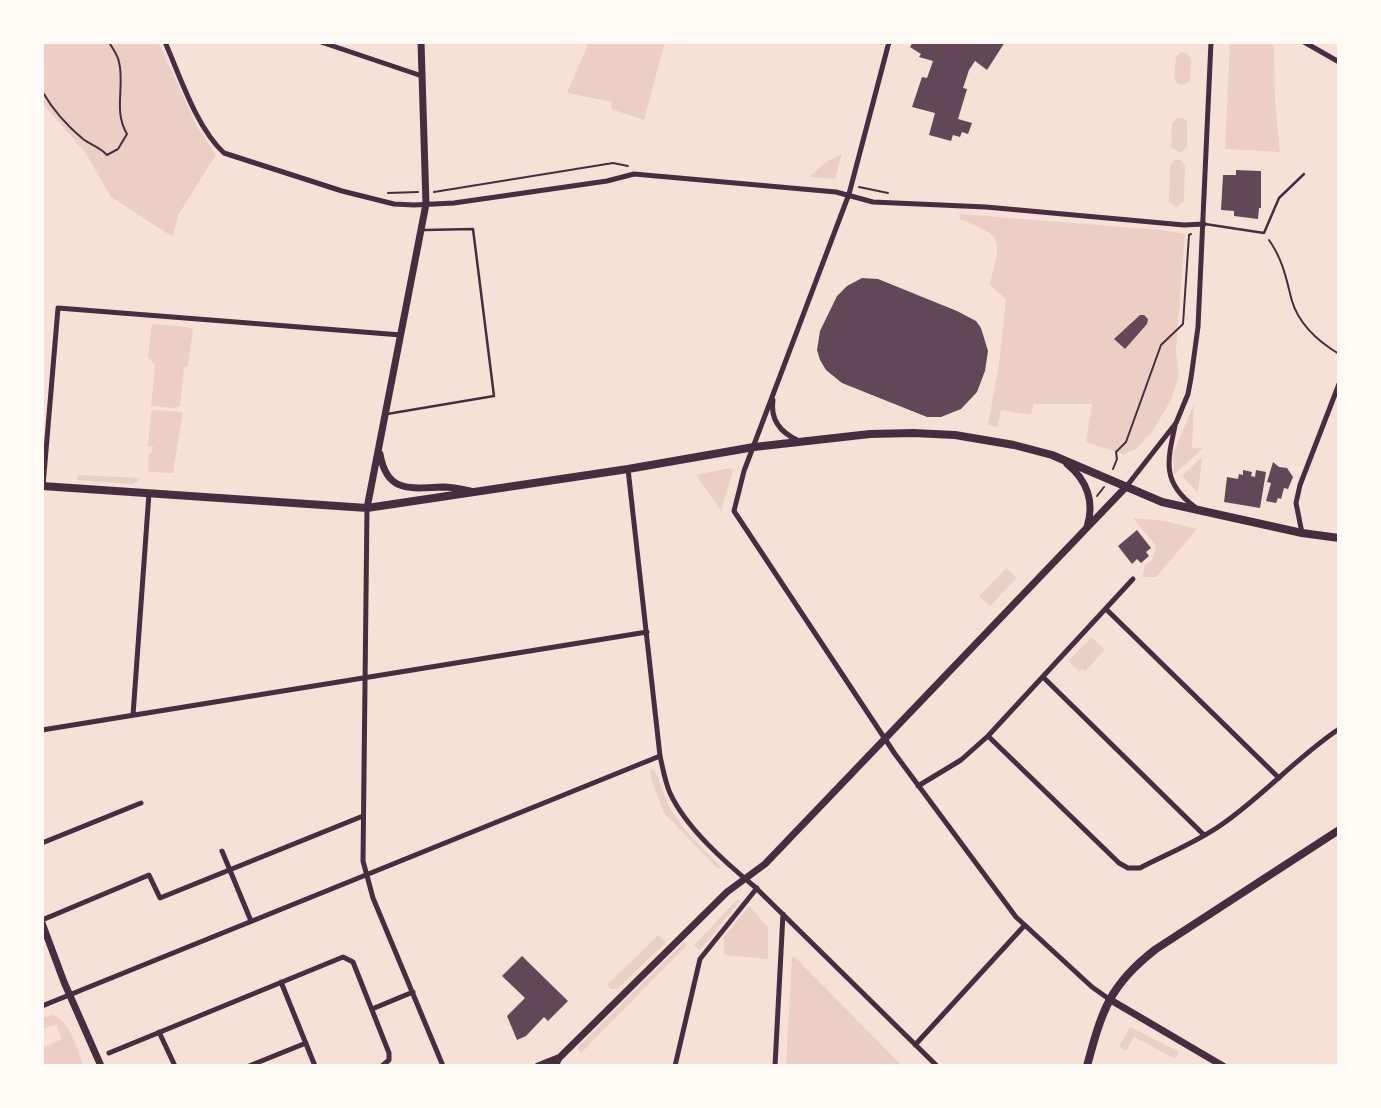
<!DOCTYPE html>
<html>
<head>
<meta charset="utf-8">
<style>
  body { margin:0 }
  #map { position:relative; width:1381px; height:1108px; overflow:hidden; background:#f7e1d7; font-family:"IBM Plex Serif",serif }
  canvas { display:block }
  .frame { position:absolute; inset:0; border:44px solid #fffaf5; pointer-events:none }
</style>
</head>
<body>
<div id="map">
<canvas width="1381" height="1108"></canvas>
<div class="frame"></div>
</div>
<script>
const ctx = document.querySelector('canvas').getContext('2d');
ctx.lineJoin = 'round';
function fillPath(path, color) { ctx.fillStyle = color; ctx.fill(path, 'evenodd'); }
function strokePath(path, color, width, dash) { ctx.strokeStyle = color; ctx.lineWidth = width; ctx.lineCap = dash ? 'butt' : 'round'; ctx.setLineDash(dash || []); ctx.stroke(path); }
fillPath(new Path2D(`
  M42,42h116l40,86 18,27 -38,60 -5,22 -62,-40 -26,-45 -43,-49z
  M589,42h76l-21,78 -33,-11 1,-7 -45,-9z
  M1230,42h37l7,4 1,55 5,51 -55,-3z
  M1181,52l6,1 4,6 -1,21 -6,5 -6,-1 -4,-5 2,-22z
  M1178,118h6l3,4v25l-7,6 -9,-6 1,-24z
  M842,154l-7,25 -26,-2 17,-15z
  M1174,160h7l4,6 -1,35 -8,7 -7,-6 1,-37z
  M960,214l201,16 24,4 -9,116 3,26 -8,24 -19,32 -16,17 -13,5 -37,-12 6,-38h-58l-3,11 -30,-5 -3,17 -10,-2 11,-61 7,-65 -16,-14c10,-46 17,-47 -30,-66z
  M152,324l37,3 4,3 -5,36 -4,2 -4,38 -6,2 -23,-2 4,-41 -7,-8z
  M1194,404l-2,44h11l-29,27 -1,-21z
  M158,410l25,2 -10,61 -23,-1 -2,-2 1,-16 3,-1 1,-7h-5l3,-35z
  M1202,457l-4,36 -16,-17z
  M730,468l3,2 -12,41 -25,-36z
  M78,475l62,3 -3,4 -6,2 -54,-4z
  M1133,518l32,3 32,8 -41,48h-14l3,-12 7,-5 4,-14z
  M1006,568l11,10 -27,28 -11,-10z
  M1091,637l14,13 -20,21 -3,-2 -3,3 -10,-11z
  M650,769l5,2 15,38 17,23 34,35 -2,3 -55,-57 -13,-34z
  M738,899l2,2 -40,49 -6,-5z
  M749,906l19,21v32l-44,-4v-18z
  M658,935l8,7 -49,47h-6l-4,-4z
  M684,942l3,3 -106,108 -4,-5z
  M794,956l108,110h-116l6,-108z
  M52,1015c18,4 25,35 32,51h-42v-18l20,-9 -6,-15 -12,5 -2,-11z
  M1130,1027l49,25 -4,7 -41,-22 -8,14 -7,-5z`), '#ebcfc5');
fillPath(new Path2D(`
  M913,42h92l-18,28 -12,-9 -6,9 -6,18 4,1 -9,30 14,4 -4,11 -6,-2 -2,5 -7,-2 -2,6 -22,-6 6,-22 -23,-6 10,-30 5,1 6,-17 -14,-4 2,-3 -11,-7z
  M1236,170l25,1v37h-2l-1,11 -24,-3v-5l-13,-1 2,-35h13z
  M862,278l16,1 79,32 19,10 5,7 7,23 -3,20 -8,21 -16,17 -20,8h-14l-85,-34 -16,-13 -6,-10 -3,-10 3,-19 17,-35 10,-10z
  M1140,315h4l4,4 -1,5 -22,25 -11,-10z
  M1273,462l6,5 8,1 6,9 -5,12 -4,-1 -3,11 -3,-1 -2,5 -10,-2 5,-18 -4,-1z
  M1243,470l9,2 -1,4 4,1 1,-7 10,2 -6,36 -36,-6 3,-25 11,2 1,-5 4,1z
  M1137,530l14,18 -5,4 3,4 -8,7 -4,-4 -5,5 -14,-18z
  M522,956l46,45 -20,20 -4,-4 -18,19 -9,4 -10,-24 18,-18 -23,-22z`), '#644757');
strokePath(new Path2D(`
  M42,91c11,19 24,34 41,48 8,6 17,8 24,16l11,-6 9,-15c-14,-23 -2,-48 -8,-72 -1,-7 -7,-14 -10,-20
  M859,187l29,6
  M434,192l179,-29 15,3
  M388,193l30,-1
  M1269,240c14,20 17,38 23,61 7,23 27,41 47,53
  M1113,469l4,-10 -1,-7 10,-10 35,-97 22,-21 6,-89 2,-1
  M1097,496l7,-9`), '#4a2c40', 2);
strokePath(new Path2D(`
  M1205,224l59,9 15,-35 25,-24
  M387,414l107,-18 -21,-167 -49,1`), '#4a2c40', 2.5);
strokePath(new Path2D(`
  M165,42c15,34 31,85 59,111l118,38 52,13 20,1 40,-2 153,-22 27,-7 202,18 37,10 113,5 198,18 20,-1
  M321,42l101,34
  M889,42l-40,152 -105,277 -10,40 161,243 121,163 76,70 17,12
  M1304,42l35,20
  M773,400c-3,20 8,33 26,41
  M1175,426c-8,36 -13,57 20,81
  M628,469l32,287c3,13 5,26 10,37 16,35 56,70 85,94l182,179
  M43,486l15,-178 343,27
  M1126,487l50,-64 12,-29 3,-16 7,-51 13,-285
  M367,508l-4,353 10,37 70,168
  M1302,533l-6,-30 4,-18 39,-101
  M1106,609l173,169
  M1043,677l161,158
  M133,715l16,-222
  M42,730l605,-98
  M988,736l131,127 9,5h12c27,-14 57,-26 81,-43 42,-29 76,-68 118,-96
  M918,786l43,-26 27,-24 145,-157
  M42,843l99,-40
  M222,851l29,70
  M42,920l107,-45 11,23 203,-82
  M281,982l34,84
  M42,1006l618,-250
  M372,1009l41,-17
  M159,1032l16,34
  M915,1045l109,-119
  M109,1053l234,-96 10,5 36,91v7l-7,6
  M249,1066l57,-23
  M675,1066l25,-107 57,-71
  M775,1066l8,-152`), '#4a2c40', 5);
strokePath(new Path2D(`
  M380,454c7,40 31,34 63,33 9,0 18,2 27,4
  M1067,464c20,16 28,38 20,63
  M367,508l59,-304 -5,-162
  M42,923l22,59 37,84
  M1109,999l114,67
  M538,1066l20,-8
  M555,1066l4,-8 168,-166 38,-28 360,-376`), '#4a2c40', 7);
strokePath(new Path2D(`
  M42,486l325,22 261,-39 126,-22 116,-13 43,-1 42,2 59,10 38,10 110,47 140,31 37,5
  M1087,1066c15,-55 22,-81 69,-117l183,-119`), '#4a2c40', 8);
</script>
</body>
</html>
